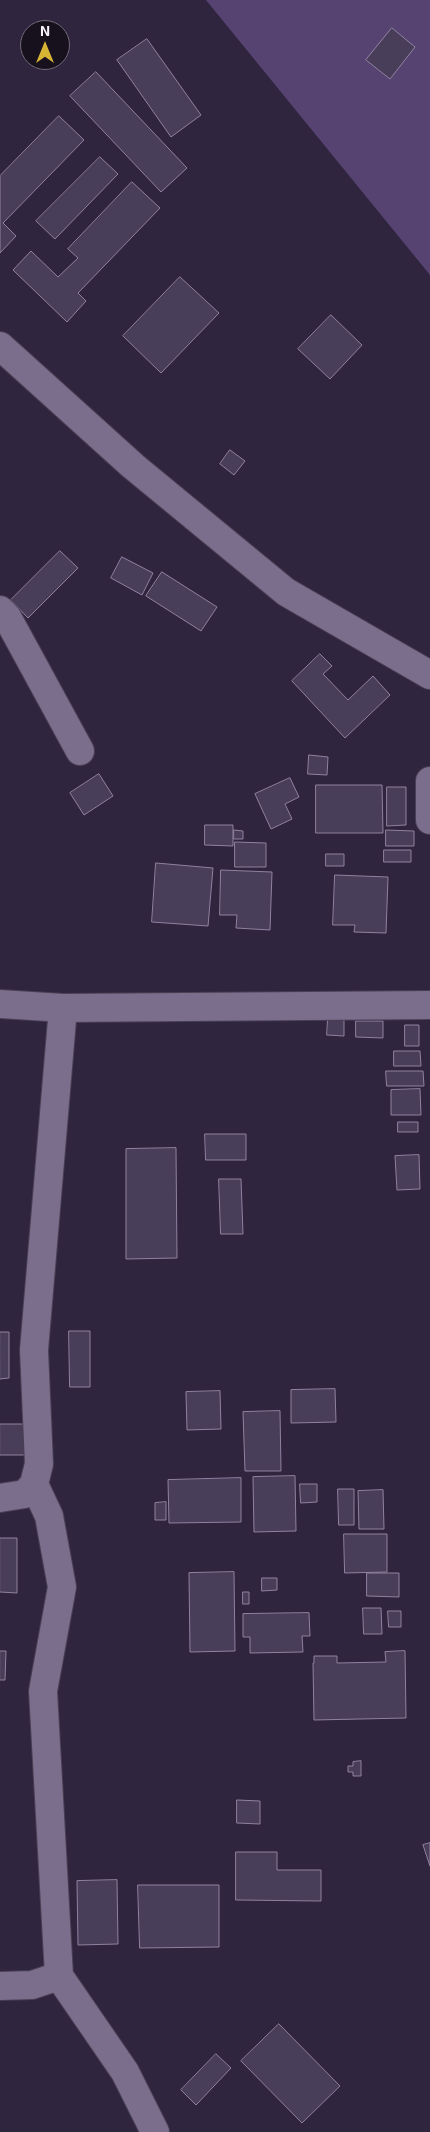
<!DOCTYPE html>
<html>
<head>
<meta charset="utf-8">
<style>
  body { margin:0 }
  #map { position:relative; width:430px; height:2132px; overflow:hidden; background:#30253f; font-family:"Exo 2",sans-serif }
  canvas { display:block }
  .north { position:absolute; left:20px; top:20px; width:50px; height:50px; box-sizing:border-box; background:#16111d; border:1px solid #706b77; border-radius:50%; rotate:0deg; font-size:14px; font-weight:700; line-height:20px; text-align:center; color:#f7f3fd }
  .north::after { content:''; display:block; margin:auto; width:18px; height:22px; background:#d7b434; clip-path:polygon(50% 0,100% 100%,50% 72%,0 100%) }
</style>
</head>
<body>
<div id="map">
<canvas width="430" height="2132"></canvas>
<div class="north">N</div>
</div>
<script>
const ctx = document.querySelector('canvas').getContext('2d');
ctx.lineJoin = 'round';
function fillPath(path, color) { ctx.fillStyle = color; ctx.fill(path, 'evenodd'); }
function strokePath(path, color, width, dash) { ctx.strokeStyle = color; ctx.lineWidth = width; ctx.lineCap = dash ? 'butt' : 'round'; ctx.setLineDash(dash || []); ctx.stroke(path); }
fillPath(new Path2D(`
  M206,0h224v275z`), '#574371');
const building = new Path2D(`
  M392,28l23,19 -25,32 -24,-19z
  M147,39l54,76 -30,22 -54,-77z
  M96,72l91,96 -26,24 -91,-96z
  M59,116l25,24 -81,83 13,13 -16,17v-77z
  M100,157l18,17 -63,65 -19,-18z
  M132,182l28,26 -82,85 8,8 -19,21 -54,-52 18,-19 27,26 20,-19 -10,-9z
  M180,277l39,36 -58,60 -38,-37z
  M331,315l31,30 -32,34 -32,-30z
  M230,450l15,11 -11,14 -14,-11z
  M60,551l18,17 -50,50 -17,-18z
  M122,557l31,16 -11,22 -31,-17z
  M162,572l55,35 -16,24 -55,-35z
  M320,654l12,12 -9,8 25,26 25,-24 17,19 -45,43 -53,-57z
  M309,755l19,2 -1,18 -19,-1z
  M99,774l14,22 -29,19 -14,-22z
  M290,778l9,19 -14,7 7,15 -21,10 -16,-35z
  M316,785h66l1,48h-67z
  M387,787h19v38l-19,1z
  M205,825h28v21l-28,-1z
  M234,830l9,1v8h-9z
  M386,830l28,1v15h-28z
  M235,842l31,1v24h-31z
  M384,850h27v12h-27z
  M326,854h18v12h-18z
  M156,863l57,5 -5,58 -56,-4z
  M221,870l51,2 -2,58 -34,-2 1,-13h-17z
  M335,875l53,2 -2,56 -32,-1 1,-7h-22z
  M328,1019h16v17l-17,-1z
  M356,1021h27v17l-27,-1z
  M405,1025h14v21h-14z
  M394,1051h26l1,15h-27z
  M386,1071h37l1,15h-37z
  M420,1089l1,26h-30v-25z
  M398,1122h20v10h-20z
  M205,1134h41v26h-40z
  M176,1148l1,110 -51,1v-110z
  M419,1155l1,34 -23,1 -2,-34z
  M219,1179h22l2,55h-22z
  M69,1331h21v56h-20z
  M0,1332h9v46l-9,1z
  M335,1389l1,33 -45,1v-33z
  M220,1391l1,38 -34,1 -1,-38z
  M280,1411l1,60h-36l-2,-59z
  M0,1424h29v31h-29z
  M295,1476l1,55 -42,1 -1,-55z
  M241,1478v44l-72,1 -1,-43z
  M300,1484h17v18l-16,1z
  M338,1489h16v36h-15z
  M383,1490l1,39h-25l-1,-38z
  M166,1502v18h-11v-17z
  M344,1534h43v38l-42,1z
  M0,1538h17v55l-17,-1z
  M234,1572l1,79 -45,1 -1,-79z
  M367,1573h32v24l-32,-1z
  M262,1578h15v12l-15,1z
  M243,1592h6v12h-6z
  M363,1608h18l1,26h-18z
  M388,1611h13v16h-12z
  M309,1613l1,23h-8l1,16 -53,1v-16h-7v-23z
  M0,1651h6l-1,29h-5z
  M405,1651l1,67 -92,2 -1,-57h1v-7h23v7l49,-1 -1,-10z
  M361,1761v15h-8v-4h-5v-6h5v-4z
  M237,1800l23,1v23l-23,-1z
  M430,1843v23l-7,-21z
  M236,1852h41v18h44v31l-85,-1z
  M117,1880l1,64 -40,1 -1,-64z
  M138,1885h81v62l-79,1z
  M279,2024l61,62 -38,37 -61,-62z
  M216,2054l15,14 -35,37 -15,-15z`);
fillPath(building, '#493e59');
strokePath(building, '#8f82a1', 1);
const minor = new Path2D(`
  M0,346l133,120 153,126 144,83
  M0,610l7,7 73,134
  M430,781v39
  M0,1004l63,4 367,-3
  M34,1484l15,32 13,71 -19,104 16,285 66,96 30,60
  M0,1498l25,-4 9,-10 5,-20 -5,-114 29,-342
  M0,1986l32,-1 27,-9`);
strokePath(minor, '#494055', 30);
strokePath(minor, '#7a6e8c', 28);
</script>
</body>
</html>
